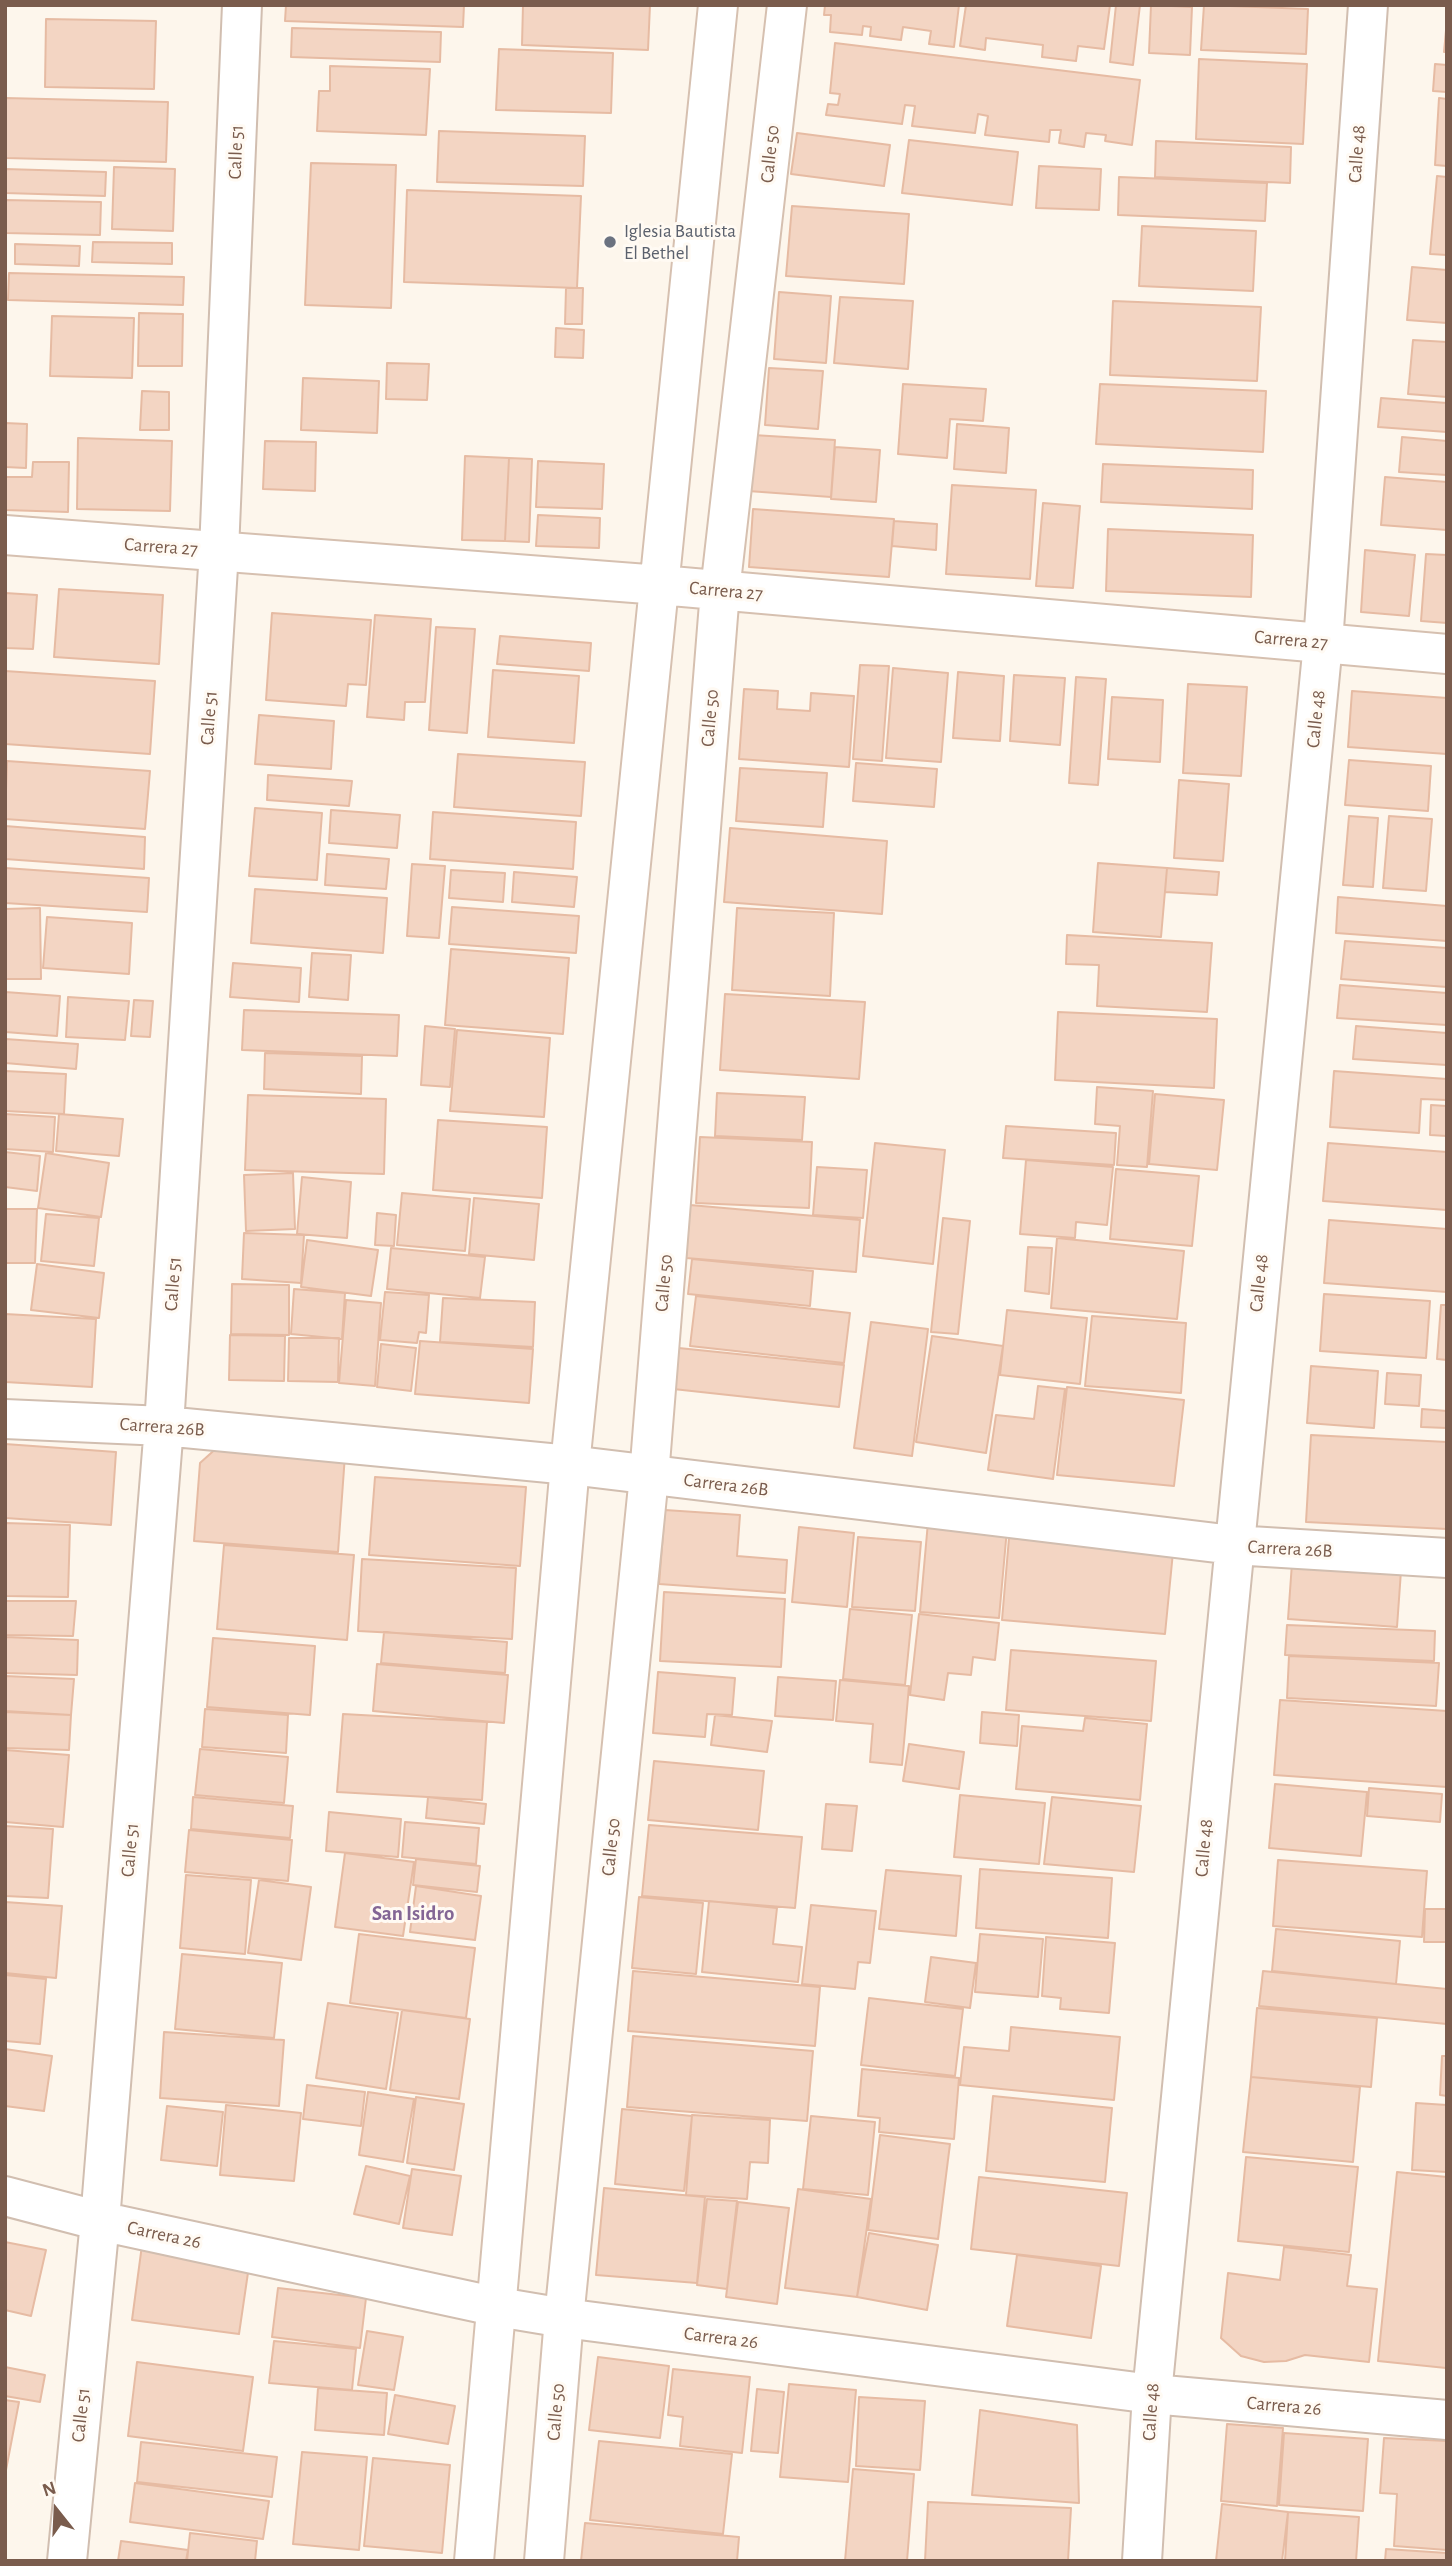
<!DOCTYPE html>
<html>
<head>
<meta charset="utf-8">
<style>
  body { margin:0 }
  #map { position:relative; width:1452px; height:2566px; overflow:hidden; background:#fdf6ec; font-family:"Alegreya Sans",sans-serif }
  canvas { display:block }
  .frame { position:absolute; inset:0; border:7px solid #7a5c4d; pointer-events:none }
  .north { position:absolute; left:21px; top:2475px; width:70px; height:70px; -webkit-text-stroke:5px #fffaf3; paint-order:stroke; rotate:342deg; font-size:19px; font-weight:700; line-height:28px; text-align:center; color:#7a5c4d }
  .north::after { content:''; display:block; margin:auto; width:24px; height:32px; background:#7a5c4d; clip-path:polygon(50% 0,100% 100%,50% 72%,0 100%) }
</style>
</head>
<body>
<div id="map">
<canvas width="1452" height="2566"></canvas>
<div class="frame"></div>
<div class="north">N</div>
</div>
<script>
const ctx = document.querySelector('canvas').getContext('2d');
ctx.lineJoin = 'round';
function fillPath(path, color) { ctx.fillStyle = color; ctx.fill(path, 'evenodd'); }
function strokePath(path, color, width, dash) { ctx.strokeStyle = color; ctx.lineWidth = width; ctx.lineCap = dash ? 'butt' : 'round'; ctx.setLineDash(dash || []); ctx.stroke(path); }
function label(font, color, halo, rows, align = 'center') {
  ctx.font = font + ' "Alegreya Sans",sans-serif'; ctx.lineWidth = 6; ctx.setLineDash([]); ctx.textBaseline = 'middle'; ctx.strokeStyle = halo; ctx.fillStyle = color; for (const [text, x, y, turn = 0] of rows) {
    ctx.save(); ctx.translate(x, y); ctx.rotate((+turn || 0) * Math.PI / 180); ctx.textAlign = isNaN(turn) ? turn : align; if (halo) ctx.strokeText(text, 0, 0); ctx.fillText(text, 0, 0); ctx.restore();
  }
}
const building = new Path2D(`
  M286,5h178l-1,22 -178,-6z
  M523,5h127l-2,45 -126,-5z
  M825,5h134l-5,42 -25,-3 2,-13 -28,-4 -2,13 -31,-4 1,-9 -8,-1 -1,9 -32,-3 1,-17h-7z
  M966,5h144l-6,44 -26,-3 -2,15 -34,-4 1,-12 -57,-7 -1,12 -25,-4z
  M1116,5h24l-7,60 -23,-3z
  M1151,5l41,2 -2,48 -41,-2z
  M1204,5l104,4 -2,45 -105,-4z
  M46,19l110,2 -2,68 -109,-2z
  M1447,19v33h-3z
  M292,28l149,4 -1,30 -149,-5z
  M835,43l305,37 -8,65 -27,-4 1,-6 -20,-2 -2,14 -25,-4 2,-13h-11l-1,12 -64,-7 3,-19 -10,-2 -3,19 -63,-7 3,-20 -10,-1 -3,19 -76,-9 2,-11 10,1 2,-11 -10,-1z
  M499,49l114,4 -2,60 -115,-3z
  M1199,59l108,5 -4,80 -107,-5z
  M1435,64l12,1v27l-14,-1z
  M330,66l100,3 -4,66 -109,-4 2,-40h11z
  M5,98l163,4 -2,60 -161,-4z
  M1439,98l8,1v67l-12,-1z
  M439,131l146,5 -2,50 -146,-4z
  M797,133l93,12 -6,41 -93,-12z
  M909,140l109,12 -6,53 -110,-12z
  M1156,141l135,6 -1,36 -135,-6z
  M311,163l85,2 -5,143 -86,-3z
  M1039,166l62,3 -2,41 -63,-2z
  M114,167l61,2 -2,62 -61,-2z
  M5,169l101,3 -1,24 -100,-3z
  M1437,176l10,1v78l-17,-1z
  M1119,177l148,6 -2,38 -147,-6z
  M407,190l174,6 -4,92 -173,-6z
  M5,200l96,2 -1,33 -95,-2z
  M792,206l117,8 -5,70 -118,-8z
  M1142,226l114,5 -3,60 -114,-5z
  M93,242l79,1v21l-80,-2z
  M15,244l65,2 -1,20 -64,-2z
  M1412,267l35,3v53l-40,-3z
  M9,273l175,4 -1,28 -175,-5z
  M566,288h17l-1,36h-17z
  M779,292l52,4 -5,67 -52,-4z
  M840,297l73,4 -5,68 -74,-6z
  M1113,301l148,6 -4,74 -147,-6z
  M139,313l44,1 -1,52h-44z
  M52,316l82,2 -2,60 -82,-2z
  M556,328l28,2 -1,28 -28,-1z
  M1413,340l34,2v55l-39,-3z
  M387,363l42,1 -2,36 -41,-1z
  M769,368l54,3 -5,58 -53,-4z
  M303,378l76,3 -2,52 -76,-3z
  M903,384l83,5 -3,32 -33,-2 -3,39 -49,-4z
  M1100,384l166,7 -3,61 -167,-8z
  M142,391l27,1v38h-29z
  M1381,398l66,5v29l-69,-5z
  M5,423l22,1 -1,44 -21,-1z
  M957,424l52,4 -3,45 -52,-4z
  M753,435l82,5 -4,57 -83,-6z
  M1402,437l45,4v34l-48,-3z
  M78,438l94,3 -2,70 -93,-2z
  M265,441l51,1 -1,49 -52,-2z
  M835,447l45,3 -4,52 -45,-3z
  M465,456l44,2 -4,83 -43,-1z
  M509,458l23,1 -3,83 -24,-1z
  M538,461l66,3 -2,45 -66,-2z
  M33,462h36l-1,50 -63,-2v-33h27z
  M1103,464l150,6 -1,39 -151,-7z
  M1385,477l62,5v48l-66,-5z
  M952,485l84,5 -6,89 -84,-5z
  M1043,503l37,3 -7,82 -37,-2z
  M753,509l141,10 -5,58 -140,-10z
  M538,515l62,3 -1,30 -63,-2z
  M894,521l43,3 -1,26 -44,-4z
  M1108,529l145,6 -2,62 -145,-6z
  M1365,550l50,5 -6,61 -48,-4z
  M1426,554l21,1v68l-26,-2z
  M59,589l104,6 -4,69 -105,-7z
  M5,593l32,2 -4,54 -28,-1z
  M272,613l99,7 -5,65 -18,-1 -2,22 -80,-6z
  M375,615l56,4 -6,83h-20l-1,18 -37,-3z
  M436,627l39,2 -8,104 -38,-3z
  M500,636l91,7 -2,28 -92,-7z
  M860,665l29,1 -7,95 -29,-2z
  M893,668l55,5 -7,89 -55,-4z
  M493,670l86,6 -5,67 -86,-6z
  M5,671l150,10 -5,73 -145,-10z
  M958,672l46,4 -4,65 -47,-3z
  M1014,675l51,3 -5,67 -50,-4z
  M1076,677l30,2 -8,106 -29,-2z
  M1188,684l59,3 -6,89 -58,-3z
  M744,689l34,2 -1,18 33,2 1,-18 43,3 -5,71 -110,-8z
  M1352,691l95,7v56l-99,-7z
  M1112,697l51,3 -3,62 -52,-3z
  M259,715l75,6 -3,48 -76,-5z
  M458,754l127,8 -4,54 -127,-9z
  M1349,760l82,6 -3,45 -83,-6z
  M7,761l143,10 -5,58 -140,-10z
  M856,763l81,6 -3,38 -81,-6z
  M740,768l87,5 -4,54 -87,-6z
  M268,775l84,6 -3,25 -82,-6z
  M1179,780l50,4 -6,77 -49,-3z
  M255,808l67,5 -5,67 -68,-4z
  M331,810l69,5 -3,33 -68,-5z
  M433,812l143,10 -3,47 -143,-10z
  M1349,816l29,2 -5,69 -30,-2z
  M1389,816l43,3 -6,72 -43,-3z
  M5,826l140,11 -1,32 -139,-10z
  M730,828l157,13 -5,73 -158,-12z
  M327,854l62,5 -3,30 -61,-4z
  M1098,863l69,5 -6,69 -68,-5z
  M412,864l33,2 -6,72 -32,-2z
  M5,868l144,10 -2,34 -142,-9z
  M1167,868l52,4 -2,23 -52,-3z
  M451,870l54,3 -2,29 -54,-4z
  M514,872l63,5 -3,30 -62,-5z
  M255,889l132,9 -4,55 -132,-10z
  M1338,897l109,9v35l-111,-8z
  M452,907l127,9 -3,37 -127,-9z
  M40,908l1,71h-36v-70z
  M737,908l97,5 -4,83 -98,-6z
  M47,917l85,6 -3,51 -86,-6z
  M1067,935l145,8 -5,69 -110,-6 2,-41 -33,-1z
  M1345,941l102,7v39l-106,-8z
  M451,949l118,9 -6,76 -118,-9z
  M312,953l39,2 -3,45 -39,-3z
  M233,963l68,5 -2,34 -69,-5z
  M1340,985l107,8v32l-110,-7z
  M5,992l55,4 -3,40 -52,-4z
  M725,994l140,8 -6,77 -139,-9z
  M68,997l61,4 -4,39 -59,-3z
  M134,1000l19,1 -3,36 -19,-1z
  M244,1010l155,5 -2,41 -155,-6z
  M1058,1012l159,7 -3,69 -159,-8z
  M425,1026l30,3 -5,58 -29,-2z
  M1356,1026l91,7v32l-94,-6z
  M457,1030l93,8 -6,79 -94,-6z
  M5,1039l73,5 -2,25 -71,-6z
  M265,1053l97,3 -1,38 -97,-5z
  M5,1071l61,3 -2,40 -59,-3z
  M1334,1071l113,8v21l-26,-1 -2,34 -89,-6z
  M1097,1087l56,4 -6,76 -30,-2 3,-39 -25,-2z
  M717,1093l88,4 -3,43 -87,-4z
  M1155,1094l69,6 -7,70 -68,-6z
  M248,1095l138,4 -2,75 -139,-4z
  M1431,1105l16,1v30l-17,-1z
  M5,1114l50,3 -2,35 -48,-3z
  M59,1114l64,5 -4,37 -63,-5z
  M438,1120l109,7 -5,71 -109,-8z
  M1006,1126l110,7 -2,32 -111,-7z
  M700,1137l112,5 -3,66 -113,-5z
  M875,1143l70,7 -12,114 -70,-8z
  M1328,1143l119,9v58l-124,-9z
  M5,1152l35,4 -3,35 -32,-4z
  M46,1153l63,10 -8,54 -63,-9z
  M1026,1160l87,7 -6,58 -31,-3 -1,16 -55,-4z
  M817,1167l50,3 -4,48 -50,-3z
  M1116,1169l83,7 -7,70 -82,-7z
  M293,1173l2,56 -49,2 -2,-56z
  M302,1177l49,5 -4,56 -50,-4z
  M402,1193l68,6 -5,52 -68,-6z
  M474,1198l65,6 -5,56 -65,-6z
  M690,1205l170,15 -4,52 -170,-14z
  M5,1209h32l-2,54h-30z
  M377,1213l19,2 -2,31 -19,-1z
  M46,1214l53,4 -5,48 -53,-5z
  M943,1218l27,3 -12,113 -27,-2z
  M1329,1220l118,9v63l-123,-9z
  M244,1233l60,2 -3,48 -59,-4z
  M1057,1238l127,13 -7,68 -126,-11z
  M307,1240l71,10 -7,46 -70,-9z
  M1028,1247l24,1 -3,46 -24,-3z
  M391,1248l94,9 -5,41 -93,-9z
  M692,1259l121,12 -3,35 -122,-12z
  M37,1264l67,9 -5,45 -68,-8z
  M232,1284l57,1v50l-58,-1z
  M294,1289l51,4 -3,46 -51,-5z
  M385,1292l44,3 -3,38 -7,-1 -2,11 -37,-3z
  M1324,1294l106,7 -4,57 -106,-7z
  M696,1296l154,17 -6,50 -154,-17z
  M443,1298l92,4 -2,45 -93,-5z
  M346,1300l35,3 -6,83 -36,-3z
  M1441,1305h6v55l-10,-1z
  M1007,1310l80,8 -7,66 -80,-9z
  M5,1314l91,5 -4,68 -87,-5z
  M1092,1316l94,7 -5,70 -96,-7z
  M871,1322l57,7 -16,127 -58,-8z
  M230,1335l55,1 -1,45 -55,-1z
  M932,1336l71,10 -17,107 -70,-11z
  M289,1338h50l-1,44 -50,-1z
  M420,1341l113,8 -4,54 -114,-9z
  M381,1344l35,4 -5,43 -34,-4z
  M669,1347l175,18 -5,42 -175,-19z
  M1311,1366l67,5 -4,57 -67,-5z
  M1387,1373l34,2 -2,31 -34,-2z
  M1038,1386l27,3 -12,90 -65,-9 8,-55 38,4z
  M1067,1387l117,13 -10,86 -117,-11z
  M1422,1409l25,2v17l-26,-1z
  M1311,1435l136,7v87l-141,-7z
  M5,1444l111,8 -5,73 -106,-7z
  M220,1445l125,10 -7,97 -144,-11 6,-78z
  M375,1477l151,10 -6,79 -151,-11z
  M665,1510l75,5 -3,41 50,4 -2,33 -126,-9z
  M928,1522l79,7 -8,89 -79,-6z
  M5,1523l65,2 -2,72 -63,-1z
  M799,1527l55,6 -7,74 -55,-5z
  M858,1537l63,5 -6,69 -63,-4z
  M1009,1538l164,14 -8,82 -163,-14z
  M224,1545l130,10 -7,85 -130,-11z
  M362,1559l154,9 -4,71 -154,-8z
  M1292,1563l109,8 -4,56 -109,-8z
  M664,1592l121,7 -4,68 -121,-6z
  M5,1601h71l-3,35 -68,-1z
  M850,1609l62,6 -7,70 -62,-6z
  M919,1614l80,9 -4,37 -22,-3 -2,18 -23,-2 -4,27 -34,-5z
  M1287,1625l148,6 -1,30 -149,-6z
  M384,1632l123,10 -2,31 -124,-10z
  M5,1637l73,3 -1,35 -72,-2z
  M213,1638l102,8 -5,69 -103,-8z
  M1011,1650l145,11 -5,60 -145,-11z
  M1289,1656l150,7 -3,43 -149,-8z
  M377,1664l131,11 -4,48 -131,-12z
  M658,1672l77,6 -3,37 -25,-1 -2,23 -52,-4z
  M5,1676l69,3 -3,36 -66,-4z
  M778,1677l58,4 -3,39 -58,-4z
  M840,1680l69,6 -7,79 -32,-3 3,-38 -37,-3z
  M1280,1700l167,11v76l-173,-12z
  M205,1709l83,6 -2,38 -84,-6z
  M5,1712l66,3 -2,35 -64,-2z
  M982,1712l37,3 -2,31 -37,-3z
  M343,1714l144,8 -5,78 -145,-8z
  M715,1715l57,6 -5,31 -56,-7z
  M1085,1718l62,6 -7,76 -124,-11 6,-63 61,5z
  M909,1744l55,8 -5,37 -56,-8z
  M200,1749l88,8 -4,46 -89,-8z
  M5,1750l64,5 -6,72 -58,-5z
  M654,1761l110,10 -6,59 -110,-10z
  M1275,1784l92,8 -6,64 -92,-8z
  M1369,1788l73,6 -2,28 -73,-6z
  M960,1795l85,8 -6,61 -85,-7z
  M193,1797l100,9 -3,32 -99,-9z
  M428,1797l58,7 -2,20 -58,-6z
  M1052,1797l89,9 -7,66 -90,-8z
  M826,1804l31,2 -5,45 -30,-2z
  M329,1812l72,7 -3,38 -72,-6z
  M405,1822l74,6 -3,36 -74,-7z
  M649,1825l153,12 -7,71 -153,-12z
  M5,1826l48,3 -5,69 -43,-2z
  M189,1830l103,10 -4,41 -103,-9z
  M345,1853l69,9 -11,74 -68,-9z
  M416,1859l64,7 -3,26 -64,-7z
  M1278,1860l149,11 -5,66 -149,-11z
  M980,1869l132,9 -4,60 -132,-10z
  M886,1870l75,6 -5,60 -77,-7z
  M186,1875l65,5 -6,74 -65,-6z
  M259,1880l52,7 -10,73 -53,-7z
  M416,1886l65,10 -6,44 -65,-8z
  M639,1897l64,6 -7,71 -64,-6z
  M709,1901l68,7 -4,36 29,3 -4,35 -96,-10z
  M5,1902l57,4 -6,72 -51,-5z
  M811,1905l65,6 -6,52 -12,-1 -3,27 -53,-5z
  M1425,1909h22v33h-23z
  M1276,1929l124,12 -4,43 -124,-13z
  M359,1934l116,14 -9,70 -116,-15z
  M980,1934l63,5 -5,58 -63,-5z
  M1046,1937l69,6 -6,70 -49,-4 1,-11 -19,-2z
  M182,1954l100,9 -8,75 -99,-9z
  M931,1957l45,6 -6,45 -45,-6z
  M633,1971l187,16 -5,59 -187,-15z
  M1263,1971l184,18v35l-188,-18z
  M5,1975l41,4 -6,65 -35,-3z
  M869,1998l94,11 -8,67 -94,-11z
  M328,2003l70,10 -12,76 -70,-11z
  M1257,2008l120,10 -6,69 -120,-10z
  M402,2010l68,9 -11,80 -69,-9z
  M1011,2027l109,10 -6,63 -154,-15 4,-38 45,4z
  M164,2032l120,8 -5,66 -119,-8z
  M633,2036l180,15 -6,70 -180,-14z
  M5,2049l47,7 -8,55 -39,-5z
  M1442,2056h5v40l-7,-1z
  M862,2069l97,9 -5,61 -75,-7 1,-14 -22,-2z
  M1251,2077l109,10 -7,75 -110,-10z
  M307,2085l58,7 -4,34 -58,-7z
  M368,2092l46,7 -11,63 -44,-7z
  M993,2096l119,12 -7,74 -119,-11z
  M416,2097l48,7 -10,66 -47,-7z
  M1416,2103l31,2v67l-35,-2z
  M226,2105l75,8 -7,68 -74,-6z
  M167,2106l56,6 -6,54 -56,-6z
  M622,2109l70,7 -8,75 -69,-7z
  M692,2115l78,5 -2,43 -18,-1 -3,37 -61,-4z
  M811,2116l64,6 -7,73 -65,-6z
  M880,2135l70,9 -12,95 -70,-9z
  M1246,2157l112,10 -9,85 -111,-11z
  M366,2166l44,10 -11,48 -45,-10z
  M412,2169l49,7 -9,59 -49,-7z
  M1397,2172l50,5 -1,191 -68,-7z
  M979,2177l148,16 -8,73 -148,-17z
  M604,2188l101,9 -8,86 -101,-8z
  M798,2189l73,10 -14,98 -72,-9z
  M707,2199l30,2 -10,88 -30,-4z
  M738,2202l51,6 -12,96 -51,-7z
  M869,2233l69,12 -11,65 -70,-13z
  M5,2242l41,8 -15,66 -26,-6z
  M142,2245l108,14 -11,75 -107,-14z
  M1284,2247l67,8 -4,31 30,3 -8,73 -64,-7 -19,6 -22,1 -23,-6 -20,-18 7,-65 52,7z
  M1017,2255l84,11 -10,72 -84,-12z
  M278,2288l88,10 -6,50 -88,-11z
  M367,2331l36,6 -9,53 -36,-5z
  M274,2341l82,8 -4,41 -83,-7z
  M598,2357l71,9 -9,72 -71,-8z
  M137,2362l116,15 -10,74 -115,-15z
  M5,2367l40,8 -5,27 -35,-6z
  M673,2369l77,8 -8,76 -62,-7 3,-29 -15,-2z
  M789,2384l67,6 -8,92 -68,-5z
  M318,2388l69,5 -3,42 -69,-5z
  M757,2389l27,3 -6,61 -27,-2z
  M395,2395l60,11 -7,38 -60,-10z
  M859,2397l66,4 -5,69 -64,-4z
  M5,2400l14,2 -13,68h-1z
  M980,2410l97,15 2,78 -107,-8z
  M1227,2424l56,4 -6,78 -56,-5z
  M1284,2433l84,6 -5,72 -84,-6z
  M1384,2438l63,3v109l-53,-4 3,-52 -17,-1z
  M599,2441l133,13 -9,80 -133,-14z
  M141,2442l136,15 -5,40 -135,-15z
  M302,2452l65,5 -8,93 -66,-6z
  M373,2458l77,7 -8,88 -78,-7z
  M853,2469l61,5 -7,87h-62z
  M135,2483l134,18 -6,38 -133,-17z
  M928,2502l143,6 -3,53h-143z
  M1222,2504l66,8 -6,49h-66z
  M1288,2512l71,5 -3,44h-71z
  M585,2523l154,14 -2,24h-156z
  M190,2533l67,8 -2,20h-68z
  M121,2541l67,9 -2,11h-68z
  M1386,2549l61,4v8h-62z`);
fillPath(building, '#f3d5c3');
strokePath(building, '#e6bba3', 2);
const street = new Path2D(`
  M5,1419l159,7 406,39 663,80 214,13
  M5,2196l95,25 398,86 66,11 588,76 295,26
  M67,2561l33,-340 64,-795 55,-875 23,-546
  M1142,2561l10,-167 171,-1751 45,-638`);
const secondary = new Path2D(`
  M5,535l655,50 787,69
  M474,2561l96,-1096 148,-1460
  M544,2561l20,-243 85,-842 71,-885 67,-586`);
strokePath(street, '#d1beb0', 42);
strokePath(secondary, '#d6c0b0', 42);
strokePath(street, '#fff', 38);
strokePath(secondary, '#fff', 38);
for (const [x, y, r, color] of [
  [610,242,7,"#6b7280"]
]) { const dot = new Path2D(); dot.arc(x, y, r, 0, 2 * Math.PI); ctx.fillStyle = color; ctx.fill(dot); strokePath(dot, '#fffaf3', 2.5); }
label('19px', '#7a5c4d', '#fffaf3', [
  ["Calle 51",236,152,-88],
  ["Calle 50",770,154,-84],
  ["Calle 48",1357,154,-86],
  ["Carrera 27",161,547,4],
  ["Carrera 27",726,591,5],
  ["Carrera 27",1291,640,5],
  ["Calle 51",209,718,-86],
  ["Calle 50",710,718,-85],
  ["Calle 48",1316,719,-84],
  ["Calle 50",664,1283,-85],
  ["Calle 48",1259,1283,-84],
  ["Calle 51",173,1284,-86],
  ["Carrera 26B",162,1427,4],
  ["Carrera 26B",726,1485,7],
  ["Carrera 26B",1290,1549,3],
  ["Calle 50",611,1847,-84],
  ["Calle 48",1204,1848,-85],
  ["Calle 51",130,1850,-85],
  ["Carrera 26",164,2235,12],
  ["Carrera 26",721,2338,7],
  ["Carrera 26",1284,2406,5],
  ["Calle 50",556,2412,-85],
  ["Calle 48",1151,2412,-86],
  ["Calle 51",81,2415,-84]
]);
label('19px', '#5b616d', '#fffaf3', [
  ["Iglesia Bautista",624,231],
  ["El Bethel",624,253]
], 'left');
label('bold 21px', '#846695', '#fffaf3', [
  ["San Isidro",413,1914]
]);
</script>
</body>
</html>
